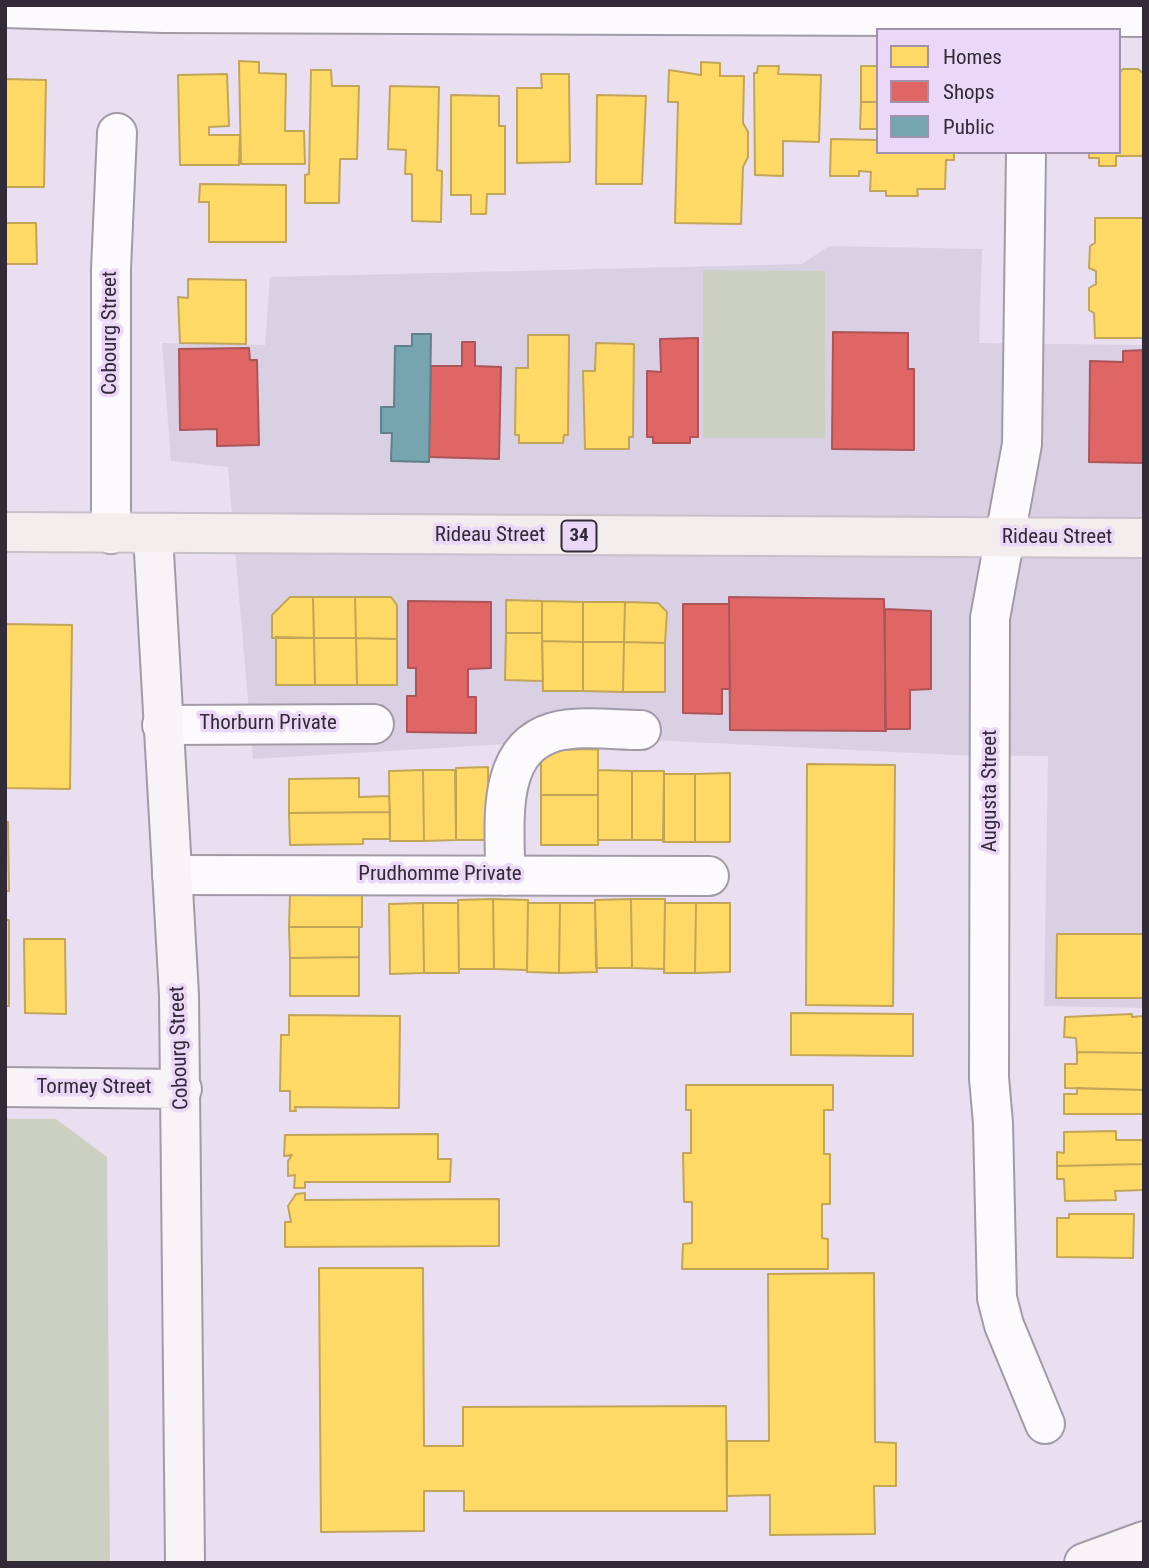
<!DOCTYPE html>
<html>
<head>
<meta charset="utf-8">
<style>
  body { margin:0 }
  #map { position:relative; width:1149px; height:1568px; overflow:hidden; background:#eadff0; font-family:"Roboto Condensed",sans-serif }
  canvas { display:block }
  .frame { position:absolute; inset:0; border:7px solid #322b37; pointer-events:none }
  .legend { position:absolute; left:876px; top:28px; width:245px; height:126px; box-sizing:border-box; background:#ebd7f8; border:2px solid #a192ab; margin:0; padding:9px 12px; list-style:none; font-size:21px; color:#322b37 }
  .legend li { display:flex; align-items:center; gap:14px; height:35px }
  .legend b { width:35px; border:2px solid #a192ab }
</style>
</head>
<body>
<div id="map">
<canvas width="1149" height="1568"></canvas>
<div class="frame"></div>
<ul class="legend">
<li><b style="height:19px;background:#ffd966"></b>Homes</li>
<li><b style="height:19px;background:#e06666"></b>Shops</li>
<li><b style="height:19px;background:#76a5af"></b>Public</li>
</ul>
</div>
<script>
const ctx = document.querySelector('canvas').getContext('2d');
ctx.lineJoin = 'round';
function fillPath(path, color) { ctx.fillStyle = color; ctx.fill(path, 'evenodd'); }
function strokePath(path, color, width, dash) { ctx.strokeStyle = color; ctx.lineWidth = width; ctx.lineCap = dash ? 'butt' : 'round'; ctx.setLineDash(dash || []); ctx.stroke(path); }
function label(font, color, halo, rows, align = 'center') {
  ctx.font = font + ' "Roboto Condensed",sans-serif'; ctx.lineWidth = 7; ctx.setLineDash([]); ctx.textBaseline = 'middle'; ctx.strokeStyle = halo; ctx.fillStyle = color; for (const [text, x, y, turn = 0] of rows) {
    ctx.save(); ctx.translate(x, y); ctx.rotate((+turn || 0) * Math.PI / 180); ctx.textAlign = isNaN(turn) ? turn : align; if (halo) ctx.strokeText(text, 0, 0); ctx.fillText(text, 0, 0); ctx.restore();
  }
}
fillPath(new Path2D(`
  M829,246l153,3 -3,94 165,2v663l-100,-2 4,-250 -93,-1 -346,-17 -356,21 -25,-292 -57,-6 -9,-118 103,2 5,-68 532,-13z`), '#dad0e4');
fillPath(new Path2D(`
  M703,270l122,1v167h-122z
  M5,1119h51l51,38 3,406h-105z`), '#ccd0c2');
const homes = new Path2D(`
  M239,61l20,1v11l27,1 -1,57h19l1,33h-64z
  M701,62l19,1v13h24l-1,47 5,9v25l-5,10 -2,57 -66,-1 3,-121h-10l1,-32 32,5z
  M758,66h21l-1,8 43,1 -2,67 -36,-1v35l-28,-1 -1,-102h3z
  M861,66h17v36h-17z
  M1123,69h15l6,5v82h-28v10h-17v-8h-10v-6h30v-79z
  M311,70h20l1,16h27l-2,73h-17l-1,44h-34v-28l4,-1z
  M227,74l2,52 -20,1v8h31l-1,30h-59l-2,-90z
  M541,74h28l1,88 -53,1v-75h25z
  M5,79l41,1 -2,107h-39z
  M390,86l49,1 -2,83 5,1 -1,51 -29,-1v-47h-7l1,-24 -18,-1z
  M451,95l48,1v30h6v68h-18l-1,20h-15v-19h-20z
  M597,95l49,1 -4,88h-46z
  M861,102h17v27h-18z
  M831,139l47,1v12h76v8h-8l-1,29h-28l1,7h-32v-5h-16l1,-19 -12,-1v5h-29z
  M200,184l86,1v57h-77v-40h-10z
  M1095,218h49v120h-49l-1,-25 -5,-3v-22l7,-4v-13l-7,-3 1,-22 5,-3z
  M5,223h31l1,41h-32z
  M188,279l58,1v64l-66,-1 -2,-46 10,1z
  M528,335h41l-1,100h-4l-1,8h-44v-8h-4l1,-67h12z
  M596,343l38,1 -1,93h-4v12h-44l-2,-78h12z
  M290,597h23l1,41h-42v-23z
  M313,597h42l1,41h-42z
  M355,597h36l6,8v34l-41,-1z
  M506,600l36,1v32h-36z
  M542,601l41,1v40l-41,-1z
  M583,602h42l-1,40h-41z
  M625,602l33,1 9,9 -2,31 -41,-1z
  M5,624l67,1 -2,164 -65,-1z
  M506,633h36l1,48 -38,-1z
  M276,637l38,1 1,47h-39z
  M314,638h42l1,47h-42z
  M356,638l41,1v46h-40z
  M542,641l41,1v49h-40z
  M583,642h41l-1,50 -40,-1z
  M624,642l41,1v49h-42z
  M598,749v46h-57v-45z
  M807,764l88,1 -2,241 -87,-1z
  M488,767l1,73h-33v-72z
  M423,770l1,71h-34l-1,-70z
  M423,770h32l1,70 -32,1z
  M598,770l34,1v69h-34z
  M632,771h32v69h-32z
  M730,773v69h-35v-68z
  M664,774h31v68h-32z
  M359,778v19l30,-1 1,16 -101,1v-34z
  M541,795h57v50h-57z
  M390,812v27h-27v5l-73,1 -1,-32z
  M5,822h3l1,69h-4z
  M290,895h72v32h-73z
  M493,899l1,70h-35l-1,-69z
  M493,899l35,1 -1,70 -33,-1z
  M631,899l1,69h-36l-1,-68z
  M631,899h34l-1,70 -32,-1z
  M423,903l1,70 -34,1 -1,-70z
  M423,903h35l1,70h-35z
  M528,903h32l-1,70 -32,-1z
  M560,903h35l2,69 -38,1z
  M665,903h31l-1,70h-31z
  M696,903h34v69l-35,1z
  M5,920h4v86h-4z
  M289,927h70v30l-69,1z
  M1057,934h87v64h-88z
  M24,939h41l1,75 -41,-1z
  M359,957v39h-69v-38z
  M791,1013l122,1v42l-122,-1z
  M1132,1014v3l12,-1v37l-67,-1 -1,-14 -12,-1 1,-20z
  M289,1015l111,1 -1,92 -104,-1 1,4h-6v-20h-10l1,-56h8z
  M1077,1052l67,1v37l-79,-2v-24h12z
  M686,1085h147v25h-9v44h6v50h-8v34l6,1v30h-146l1,-25 9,-1v-41h-8l-1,-49h8v-43h-5z
  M1077,1088l67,2v24h-80v-20h13z
  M1116,1131v9h28v24l-87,2v-14l7,1v-21z
  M438,1134v25h13l-1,23h-145v6h-11l1,-13 -7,1v-15l4,-6 -8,1 1,-21z
  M1144,1164v26l-29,1 1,9 -51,1 -1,-22h-7v-13z
  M305,1193v7l194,-1v47l-214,1v-25h6l-3,-16 8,-12z
  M1069,1214h65l-1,44 -76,-1v-39h12z
  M319,1268h104l1,178h39v-39l263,-1 1,105h-263v-20h-40v40l-103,1z
  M874,1273l1,169 21,1v43h-22l1,48 -105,1v-40l-43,1v-55h42l-1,-167z`);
fillPath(homes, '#ffd966');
strokePath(homes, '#c2a558', 2);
const shops = new Path2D(`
  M833,332l75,1v36h6v81l-82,-1z
  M698,338v99h-8v6h-37v-6h-6v-66l14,1 -1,-33z
  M462,342h13v24l26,1 -2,92 -70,-2 2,-91h31z
  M249,348l1,12h7l2,85 -42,1v-17l-37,1 -1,-81z
  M1144,350v113l-55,-1 1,-101 33,1v-11z
  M729,597l155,2 2,132 -156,-1z
  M408,601l83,1v66l-23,1v28h8v36l-69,-1v-36h9v-28h-8z
  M683,604h46l1,85h-8v25l-39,-1z
  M885,609l46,2v78l-21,1v39h-25z`);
fillPath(shops, '#e06666');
strokePath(shops, '#ac5458', 2);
const public = new Path2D(`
  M412,334h19l-2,128 -38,-1 1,-28h-11v-26h13l1,-61h17z`);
fillPath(public, '#76a5af');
strokePath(public, '#62808b', 2);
const street = new Path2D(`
  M5,8l159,5 980,4
  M1026,152l-4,292 -32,174 -1,460 4,45 4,175 7,27 41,99
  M111,534v-265l6,-136
  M162,725l212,-1
  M172,875l537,1
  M505,876c1,-48 -12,-126 49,-144 26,-7 60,-2 87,-2`);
const secondary = new Path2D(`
  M153,535l26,460 6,568
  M5,1087l177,2
  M1084,1563l60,-22`);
const primary = new Path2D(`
  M5,532l1139,6`);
strokePath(street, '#a29aa7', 42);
strokePath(secondary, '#a29aa7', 42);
strokePath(primary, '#c7c1ca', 42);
strokePath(street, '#fcfafd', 38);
strokePath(secondary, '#f8f3f6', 38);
strokePath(primary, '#f4eded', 38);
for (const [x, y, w] of [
  [579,536,35]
]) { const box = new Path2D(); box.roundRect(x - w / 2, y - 15.5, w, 31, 5); ctx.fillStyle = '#ebd7f8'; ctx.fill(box); strokePath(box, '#322b37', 2); }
label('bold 19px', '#322b37', null, [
  ["34",579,536]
]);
label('21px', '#322b37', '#ebd7f8', [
  ["Cobourg Street",111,333,-90],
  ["Rideau Street",490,536],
  ["Rideau Street",1057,538],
  ["Thorburn Private",268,724],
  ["Augusta Street",991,791,-90],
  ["Prudhomme Private",440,875],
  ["Cobourg Street",180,1048,-92],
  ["Tormey Street",94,1088]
]);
</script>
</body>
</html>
